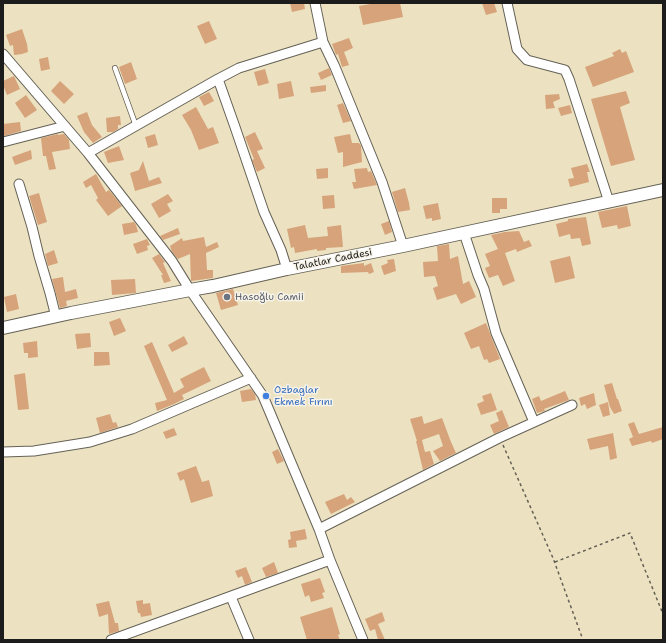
<!DOCTYPE html>
<html>
<head>
<meta charset="utf-8">
<style>
  body { margin:0 }
  #map { position:relative; width:666px; height:643px; overflow:hidden; background:#ece2c1; font-family:"Shantell Sans",sans-serif }
  canvas { display:block }
  .frame { position:absolute; inset:0; border:4px solid #1c1c1c; pointer-events:none }
</style>
</head>
<body>
<div id="map">
<canvas width="666" height="643"></canvas>
<div class="frame"></div>
</div>
<script>
const ctx = document.querySelector('canvas').getContext('2d');
ctx.lineJoin = 'round';
function fillPath(path, color) { ctx.fillStyle = color; ctx.fill(path, 'evenodd'); }
function strokePath(path, color, width, dash) { ctx.strokeStyle = color; ctx.lineWidth = width; ctx.lineCap = dash ? 'butt' : 'round'; ctx.setLineDash(dash || []); ctx.stroke(path); }
function label(font, color, halo, rows, align = 'center') {
  ctx.font = font + ' "Shantell Sans",sans-serif'; ctx.lineWidth = 3; ctx.setLineDash([]); ctx.textBaseline = 'middle'; ctx.strokeStyle = halo; ctx.fillStyle = color; for (const [text, x, y, turn = 0] of rows) {
    ctx.save(); ctx.translate(x, y); ctx.rotate((+turn || 0) * Math.PI / 180); ctx.textAlign = isNaN(turn) ? turn : align; if (halo) ctx.strokeText(text, 0, 0); ctx.fillText(text, 0, 0); ctx.restore();
  }
}
fillPath(new Path2D(`
  M290,3h14l1,6 -13,3z
  M376,3h24l3,14 -40,8 -4,-19z
  M482,3h12l3,9 -11,3z
  M209,21l8,18 -12,5 -8,-18z
  M22,29l5,15 1,8 -6,2 -8,1 -1,-10 -3,1 -4,-11z
  M349,38l4,10 -9,4 5,13 -7,2 -4,-13 -2,1 -4,-11z
  M620,49l2,4 4,-2 8,21 -41,15 -8,-20 29,-11 -2,-3z
  M48,57l2,12 -9,2 -2,-12z
  M131,62l6,17 -12,5 -6,-17z
  M329,68l3,7 -11,5 -3,-7z
  M265,69l4,14 -11,3 -4,-14z
  M14,76l6,13 -13,6 -4,-10v-4z
  M60,81l14,13 -10,10 -13,-13z
  M291,81l3,15 -15,3 -2,-15z
  M326,85v6l-15,2 -1,-6z
  M626,91l4,12 -10,4 15,53 -24,6 -20,-67z
  M209,92l5,9 -10,5 -5,-9z
  M559,94l1,5 -7,3 2,6 -9,1 -1,-14z
  M26,95l11,15 -12,8 -10,-15z
  M343,103l8,18 -8,2 -6,-18z
  M570,105l2,8 -11,3 -3,-8z
  M196,107l12,22 5,-2 6,16 -20,7 -8,-20 -9,-15z
  M87,112l5,13 10,12 -9,6 -9,-11 -7,-16z
  M120,116l1,9h-3v4l-5,3h-6l-1,-14z
  M20,122l1,9 -17,5 -1,-12z
  M255,132l8,17 -6,2 8,17 -8,4 -5,-12 2,-1 -9,-22z
  M58,134v1l6,-1 5,6 1,9 -18,3 4,17 -7,1 -3,-14h-3l-2,-18z
  M155,134l3,11 -10,3 -3,-11z
  M350,134l2,9h7l2,3 1,16 -19,5v-15l-5,1 -4,-16z
  M119,146l5,14 -16,3 -4,-11z
  M31,150l1,9 -17,6 -3,-8z
  M143,161l6,20 10,-4 3,6 -27,8 -5,-18 9,-3z
  M587,164l3,8h-3l2,10 -19,5 -2,-8 6,-1 -3,-10z
  M328,168v10l-11,1 -1,-10z
  M367,168l1,4 3,-1 6,14 -23,4 -2,-7h4l-2,-13z
  M96,174l10,18 3,-2 13,16 -14,10 -12,-16 2,-2 -7,-13 -5,3 -3,-6z
  M405,188l4,15 1,7 -12,2 -6,-20z
  M39,193l8,29 -9,3 -9,-29z
  M168,194l5,7 -6,3 4,7 -12,7 -8,-14z
  M334,195l1,13 -12,1 -1,-13z
  M492,198h15v11h-7v4h-8z
  M438,203l3,16 -9,2v-3l-6,1 -3,-13z
  M627,206l4,20 -13,3 -1,-4 -15,3 -4,-16z
  M586,217l5,27 -9,2 -2,-8 -9,1 -1,-5 -11,3 -3,-13 12,-3v-2z
  M389,221l3,11 -7,3 -4,-11z
  M134,222l2,3 2,7 -14,3 -2,-11z
  M305,225l3,13 20,-2 -1,-9 14,-2 2,22 -17,1v2l-9,1v-2l-22,4 -1,-6 -3,1 -4,-19z
  M178,228l2,6 -17,6 -3,-4z
  M519,231l5,11 5,-2 3,6 -15,6 -1,-3 -11,4 10,28 -12,5 -5,-11 -9,3 -4,-10 5,-2 -5,-12 13,-5 -7,-14 14,-3z
  M204,237l2,10 11,-5 2,5 -13,6 1,17h6v8l-22,3 -1,-27 -12,5 -6,-7 -2,-6 12,-8 1,3z
  M147,239l3,6 -3,1 1,4 -11,4 -4,-10z
  M449,244l1,15 8,-3 5,28 6,-3 7,16 -15,7 -5,-10 -19,6 -4,-12 5,-2 -3,-10 -11,1 -1,-15 15,-1 -1,-15z
  M54,250l4,13 -10,3 -3,-12z
  M159,254l6,8 -2,1 8,18 -3,1 -4,1 -3,-8h2l-11,-17z
  M570,256l5,22 -20,5 -5,-22z
  M394,259l2,12 -12,4 -3,-9 7,-3 -1,-3z
  M364,263v3l7,-3 3,9 -5,2 -1,-2 -27,1v-7z
  M63,277l2,15 11,-3 2,9 -12,3 1,5 -7,2 -8,-29z
  M135,279l1,14 -24,2 -1,-15z
  M233,289l5,16 -17,5 -5,-17z
  M16,294l3,15 -12,3 -3,-15z
  M120,318l6,13 -12,5 -5,-14z
  M486,323l14,36 -11,4 -2,-4 -3,1 -5,-14 -8,3 -7,-16z
  M90,333l1,14 -14,2 -2,-15z
  M184,336l4,8 -16,8 -4,-7z
  M37,341l1,16 -10,1v-5h-4l-1,-10z
  M152,342l22,51 10,-6 -4,-8 24,-12 7,14 -29,14 2,4 -10,5 -17,7 -2,-8 12,-3 -23,-54z
  M94,352h15l1,13 -16,1z
  M25,373l4,36 -11,1 -4,-35z
  M612,383l5,16h1l4,12 -8,3 -4,-7 -6,-22z
  M251,389l4,5 1,6 -14,2 -2,-11z
  M565,391l4,9 -25,9 1,2 -8,2 -5,-14 7,-3 2,5z
  M491,393l6,17 -16,5 -4,-11 7,-3 -2,-5z
  M594,393l2,12 -9,4 -2,-5 -4,2 -2,-8z
  M608,402l2,13 -7,2 -4,-12z
  M502,410l7,17 -15,7 -4,-9 9,-4 -3,-8z
  M110,414l3,9 3,-1 2,5 -18,6 -4,-15z
  M422,416l2,8 18,-6 9,24 5,11 -16,8 -7,-10 10,-5 -4,-12 -17,6 3,12 5,-1 4,13 -11,6 -7,-29h1l-7,-22z
  M634,422l5,12 24,-7v12l-11,4 -1,-2 -19,5 -3,-7 4,-2 -5,-13z
  M174,428l3,7 -11,4 -3,-7z
  M613,433l4,25 -7,2 -2,-14 -18,4 -3,-11z
  M278,449l6,12 -7,3 -5,-12z
  M196,466l6,16 7,-2 4,16 -22,7 -7,-24 -4,2 -3,-8z
  M344,494l3,6 4,-3 4,5 -24,12 -6,-12z
  M305,529l2,10 -11,2 1,6 -8,1 -1,-8 3,-1 -1,-7z
  M274,562l4,11 -12,4 -4,-9z
  M246,567l6,15 -7,3 -3,-9 -4,2 -3,-7z
  M320,578l5,14 -3,1 2,5 -13,4 -2,-7 -4,2 -4,-13z
  M143,600v4l7,-1 2,12 -11,2 -1,-4h-2l-2,-12z
  M109,601l6,22h3l1,8 -10,3 -1,-20 -9,3 -3,-13z
  M332,607l8,27 -2,1 2,5h-33l-7,-23z
  M382,612l3,9 -7,3 7,16h-7l-3,-11 -5,2 -5,-12z`), '#d6a37b');
const lane = new Path2D(`
  M115,68l21,58`);
const street = new Path2D(`
  M315,3l8,39 12,25 47,115 21,64
  M507,3l10,46 10,11 38,10 4,9 40,123
  M3,54l85,99 84,108 18,29 73,106 56,133 11,31 33,80
  M218,79l17,48 29,85 17,38 6,19
  M3,142l62,-16
  M88,153l130,-74 21,-11 84,-26
  M19,184l13,43 7,29 11,37 6,24
  M464,233l14,42 6,14 12,44 38,89
  M3,452l31,-1 56,-9 42,-13 119,-51
  M319,529l180,-91 73,-33
  M231,597l18,43
  M111,640l219,-80`);
const secondary = new Path2D(`
  M3,328l68,-15 119,-23 23,-4 74,-17 116,-23 260,-56`);
strokePath(lane, '#656156', 6);
strokePath(street, '#656156', 11);
strokePath(secondary, '#656156', 14);
strokePath(new Path2D(`
  M503,445l50,113 30,82
  M555,562l75,-29 33,81`), '#656156', 1.5, [3, 3]);
strokePath(lane, '#fff', 4.5);
strokePath(street, '#fff', 9);
strokePath(secondary, '#fff', 12);
for (const [x, y, r, color] of [
  [227,297,4,"#6b7280"],
  [266,396,4,"#3f7fe0"]
]) { const dot = new Path2D(); dot.arc(x, y, r, 0, 2 * Math.PI); ctx.fillStyle = color; ctx.fill(dot); strokePath(dot, '#f7f3e8', 1.5); }
label('10px', '#1c1c1c', '#f7f3e8', [
  ["Talatlar Caddesi",333,260,-11]
]);
label('10px', '#5b616d', '#f7f3e8', [
  ["Hasoğlu Camii",235,297]
], 'left');
label('10px', '#366cbe', '#f7f3e8', [
  ["Ozbaglar",274,390],
  ["Ekmek Fırını",274,402]
], 'left');
</script>
</body>
</html>
